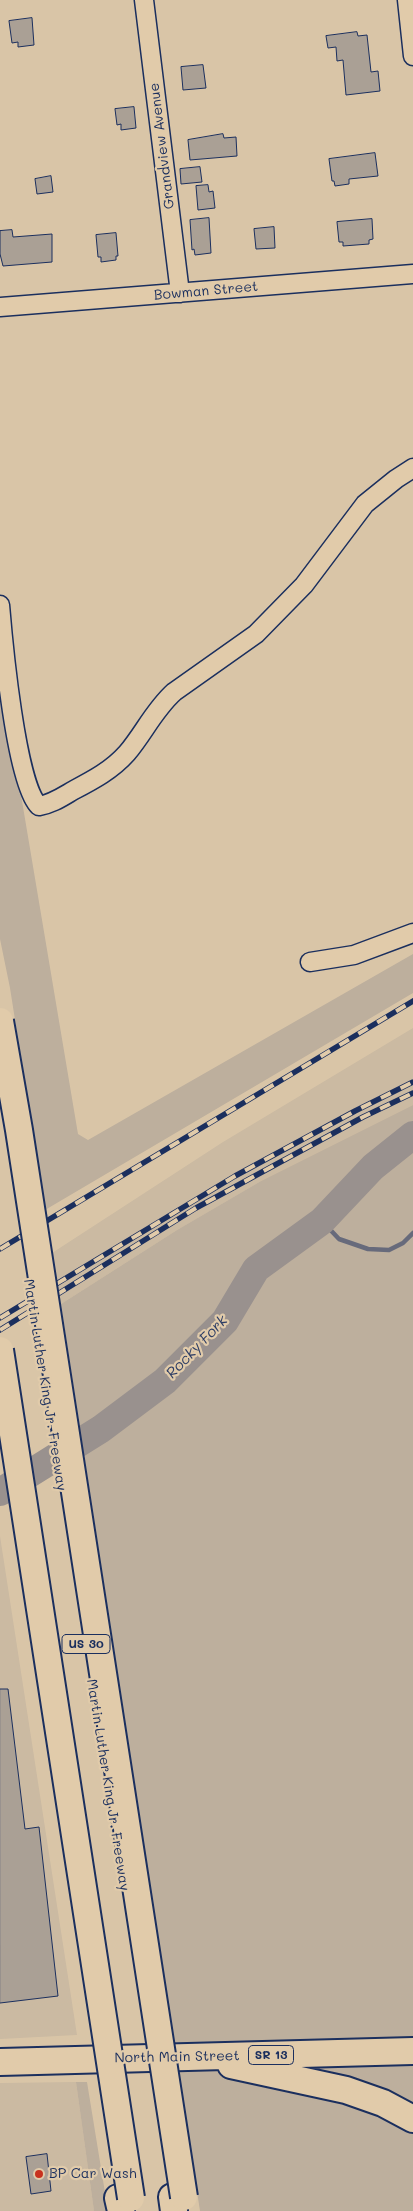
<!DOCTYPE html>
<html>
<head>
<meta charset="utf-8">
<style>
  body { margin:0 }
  canvas { display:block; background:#d9c5a7 }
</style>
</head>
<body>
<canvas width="413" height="2211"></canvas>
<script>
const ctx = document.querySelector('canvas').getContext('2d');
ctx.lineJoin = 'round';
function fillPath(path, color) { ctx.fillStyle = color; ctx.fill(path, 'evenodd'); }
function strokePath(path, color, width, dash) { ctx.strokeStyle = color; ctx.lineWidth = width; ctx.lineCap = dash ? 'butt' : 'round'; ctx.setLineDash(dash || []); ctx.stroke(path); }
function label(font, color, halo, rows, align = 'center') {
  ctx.font = font + ' Mali,sans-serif'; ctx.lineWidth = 4.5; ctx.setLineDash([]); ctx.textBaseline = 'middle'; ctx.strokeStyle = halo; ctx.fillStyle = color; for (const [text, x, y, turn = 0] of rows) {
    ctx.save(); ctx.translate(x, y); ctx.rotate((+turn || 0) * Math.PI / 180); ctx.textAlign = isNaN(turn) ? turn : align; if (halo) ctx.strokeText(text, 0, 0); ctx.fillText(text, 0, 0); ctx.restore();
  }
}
fillPath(new Path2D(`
  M413,1028v77l-152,76 -84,49 -116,74 -9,-51 171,-111z
  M0,1536l77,499 -77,4z
  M76,2082l18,129h-94v-128z`), '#cbbaa2');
fillPath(new Path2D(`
  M0,694l21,101 57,339 10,6 325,-186v39l-368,217 -35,-222 -10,-49z
  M413,1105v1106h-213l-139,-907 116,-74 84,-49z
  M76,2082h11l21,129h-14z`), '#bdaf9d');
strokePath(new Path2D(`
  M322,1221l17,18 29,10 21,1 14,-7 10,-10`), '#676a7b', 4.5);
strokePath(new Path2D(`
  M0,1492l101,-63 64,-48 60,-60 31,-52 66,-48 51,-54 40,-32`), '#99918e', 28);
const building = new Path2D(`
  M32,18l2,27 -16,2v-5l-6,1 -3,-22z
  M357,32l1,4 9,-1 4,37 7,-1 2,20 -34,4 -3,-35 -6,1 -1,-14 -8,1 -2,-12z
  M203,65l3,23 -23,2 -2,-23z
  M134,107l2,21 -15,2v-6l-4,1 -2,-16z
  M223,134l1,4 12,-1 1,19 -47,4 -2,-20z
  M375,153l3,23 -29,3v5l-14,2 -1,-5h-2l-3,-22z
  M200,167l2,15 -21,2 -1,-15z
  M51,176l2,16 -16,2 -2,-15z
  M208,185l1,7 4,-1 2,17 -17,2 -2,-24z
  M209,218l2,35 -16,2 -1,-6 -2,1 -2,-30z
  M372,219l1,20 -4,1v4l-26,2v-4h-4l-2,-20z
  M274,227l1,21 -19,1 -2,-20z
  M12,230l1,7 39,-3v28l-49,4 -3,-12v-23z
  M116,233l2,23h-2v4l-15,2v-5h-3l-2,-22z
  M0,1689h8l17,140 14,-2 19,169 -58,7z
  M47,2154l4,37 -20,3 -5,-37z`);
fillPath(building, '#aaa095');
strokePath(building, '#1b2f5e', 1);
const minor = new Path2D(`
  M144,0l36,293
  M407,0l6,56
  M0,307l413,-33
  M0,605c3,36 16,180 39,201 13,-2 23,-9 35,-16 19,-10 38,-20 53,-37 17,-20 27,-43 47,-61l82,-58 48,-49 61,-81 31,-25 17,-11
  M310,962l44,-7 59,-22`);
const highway = new Path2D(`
  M0,2062l413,-11
  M231,2065l115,25 37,13 30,16
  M172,2197l2,14
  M118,2198l3,13`);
strokePath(minor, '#1b2f5e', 21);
strokePath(highway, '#1b2f5e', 30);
strokePath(minor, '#e1cbaa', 18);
strokePath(highway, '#e1cbaa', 26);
const rail = new Path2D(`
  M0,1249l413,-248
  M0,1318l235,-142 120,-65 58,-29
  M0,1330l196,-122 167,-91 50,-24`);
strokePath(rail, '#1b2f5e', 5.5);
strokePath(rail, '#e1cbaa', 4, [11]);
const highwayBridge = new Path2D(`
  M0,1021l19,109 165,1067
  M0,1350l131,848`);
strokePath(highwayBridge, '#1b2f5e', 30, []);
strokePath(highwayBridge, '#e1cbaa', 26);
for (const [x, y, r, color] of [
  [39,2174,5,"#c8321e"]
]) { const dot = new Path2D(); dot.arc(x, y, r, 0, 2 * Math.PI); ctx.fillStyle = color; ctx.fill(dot); strokePath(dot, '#e1cbaa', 2); }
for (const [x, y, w] of [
  [86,1644,48],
  [271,2055,45]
]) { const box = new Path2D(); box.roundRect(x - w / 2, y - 9.5, w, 19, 4); ctx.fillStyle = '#e1cbaa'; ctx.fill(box); strokePath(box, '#1b2f5e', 1); }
label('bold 12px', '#1b2f5e', null, [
  ["US 30",86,1644],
  ["SR 13",271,2055]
]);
label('14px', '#1b2f5e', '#e1cbaa', [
  ["Grandview Avenue",162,146,-97],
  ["Bowman Street",206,291,-5],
  ["Martin Luther King Jr. Freeway",45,1385,81],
  ["Martin Luther King Jr. Freeway",108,1785,81],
  ["North Main Street",177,2057,-1]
]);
label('14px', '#1b2f5e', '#e1cbaa', [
  ["BP Car Wash",49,2174]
], 'left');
label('italic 15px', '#2e3e65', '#e1cbaa', [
  ["Rocky Fork",197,1347,-46]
]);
</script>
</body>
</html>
